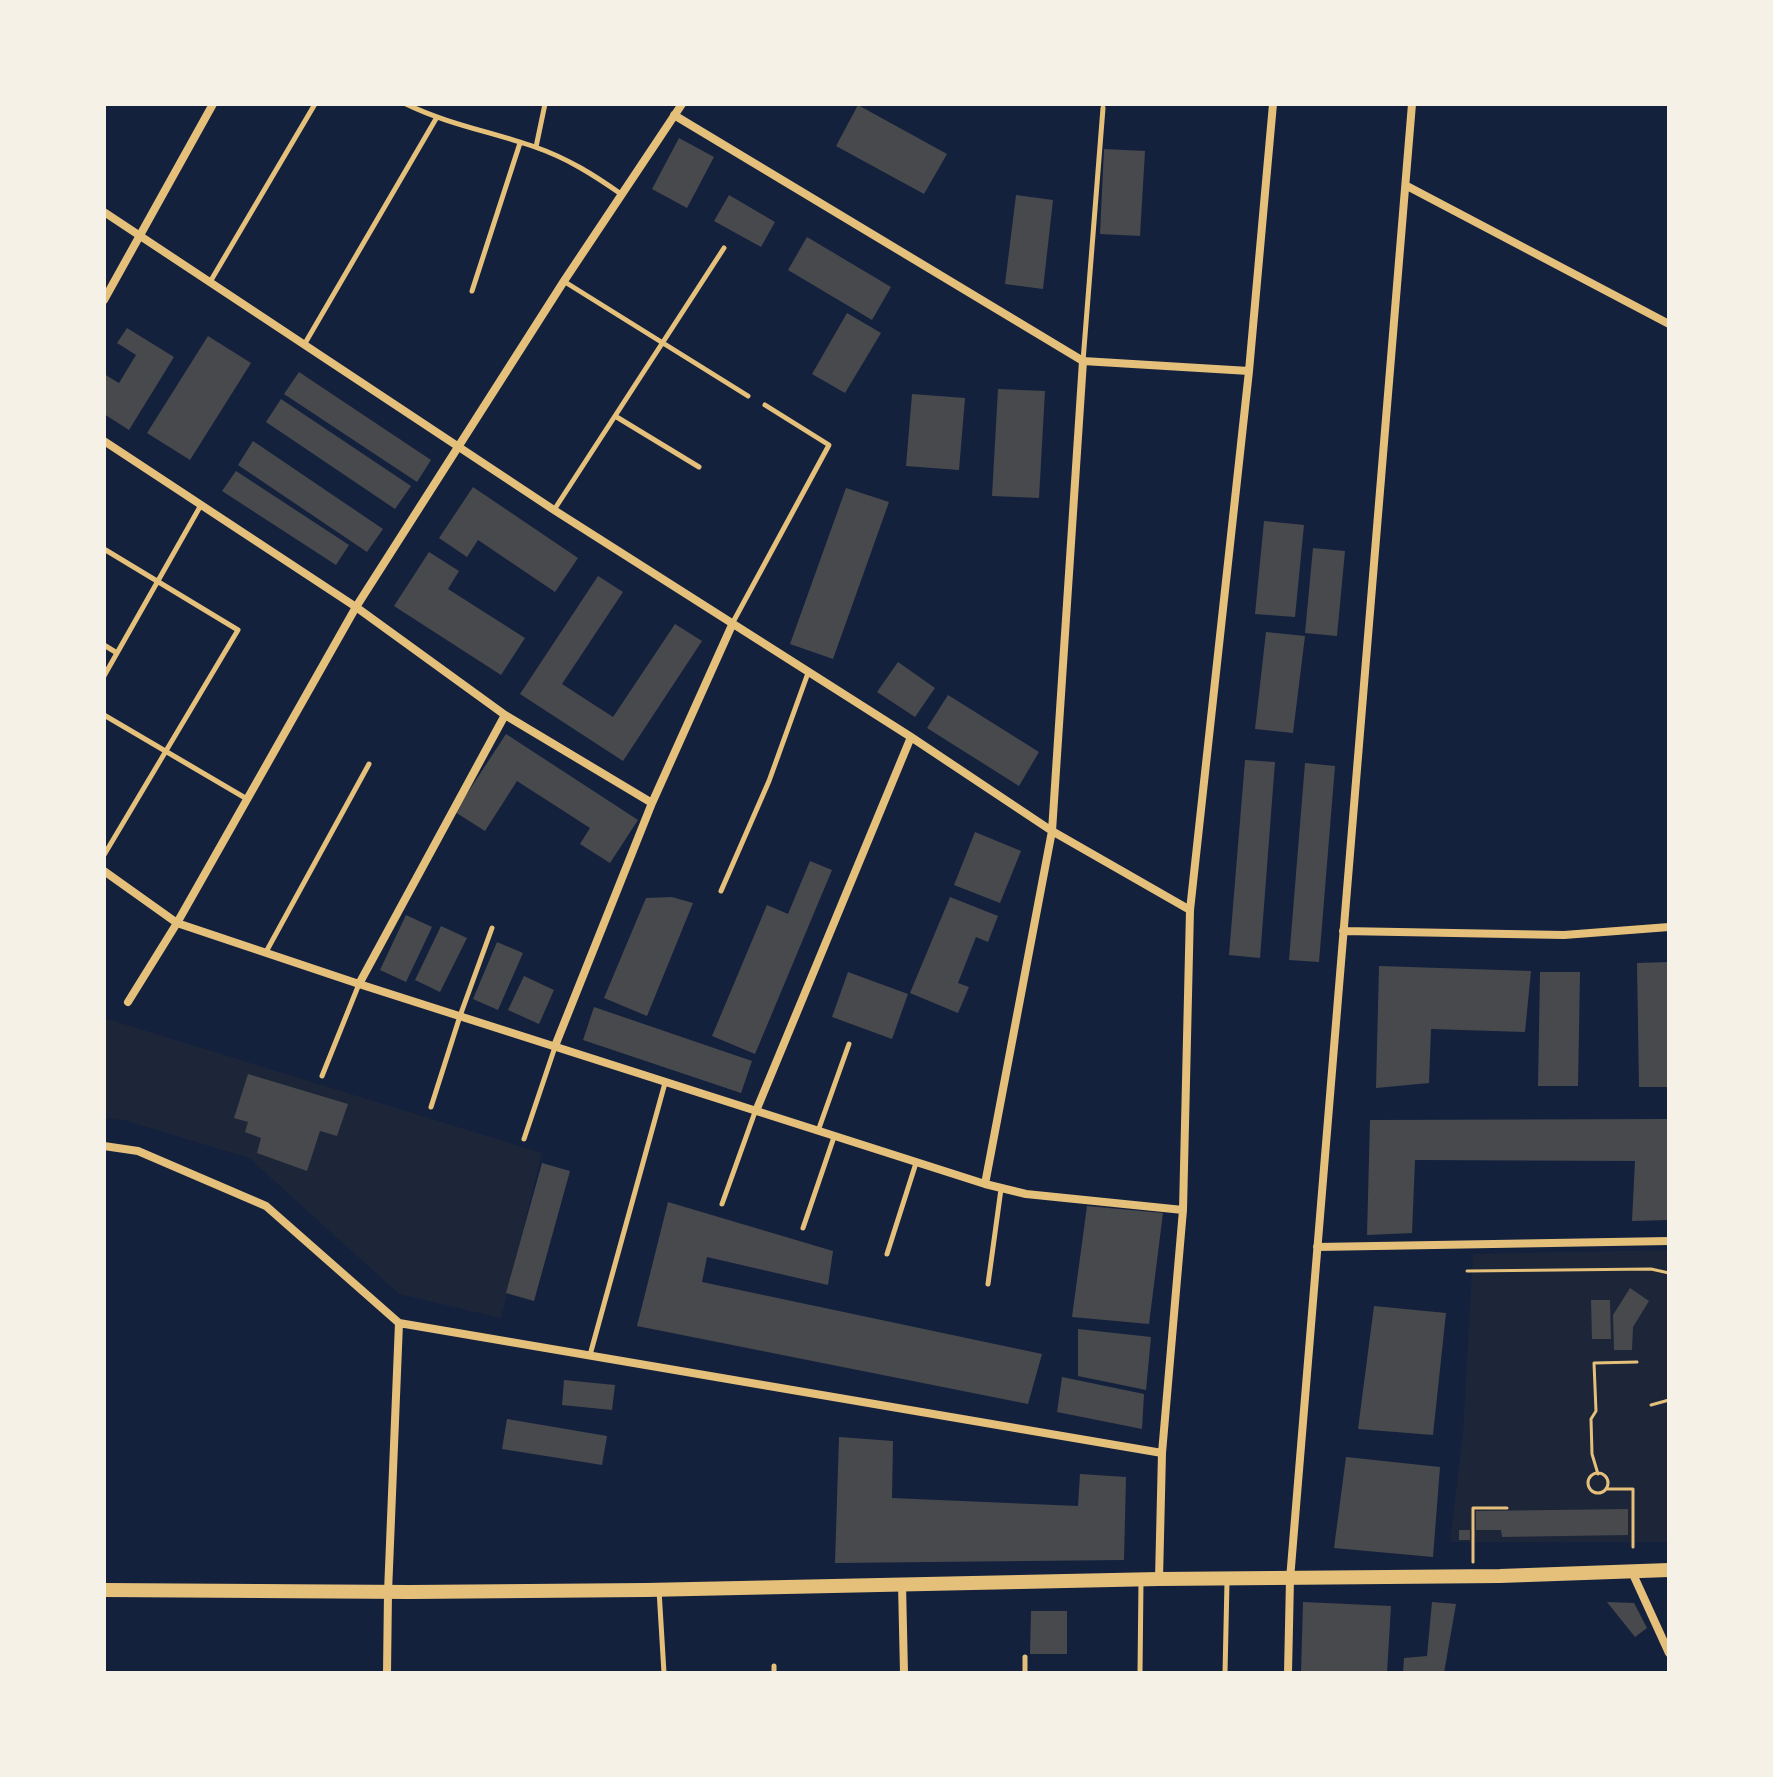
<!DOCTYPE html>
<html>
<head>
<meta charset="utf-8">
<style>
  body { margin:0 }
  #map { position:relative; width:1773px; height:1777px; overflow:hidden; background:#14213d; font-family:Roboto,sans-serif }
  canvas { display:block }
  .frame { position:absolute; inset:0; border:106px solid #f6f1e7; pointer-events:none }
</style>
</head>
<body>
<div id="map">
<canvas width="1773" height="1777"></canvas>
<div class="frame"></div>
</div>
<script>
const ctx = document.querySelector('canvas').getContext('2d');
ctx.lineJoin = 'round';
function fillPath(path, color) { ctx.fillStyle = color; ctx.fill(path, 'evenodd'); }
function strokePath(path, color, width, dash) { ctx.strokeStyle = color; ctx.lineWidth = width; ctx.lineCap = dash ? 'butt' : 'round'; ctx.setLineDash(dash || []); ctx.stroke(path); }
fillPath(new Path2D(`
  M104,1018l438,135 -41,165 -102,-24 -150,-136 -125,-38 -20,-2z
  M1669,1250v292h-219l13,-109 10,-179z`), '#1d2539');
fillPath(new Path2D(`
  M858,105l89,49 -23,40 -88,-48z
  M679,138l35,19 -27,51 -35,-19z
  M1104,149l41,2 -5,85 -40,-2z
  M729,195l46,27 -14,25 -47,-26z
  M1016,195l37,5 -10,89 -38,-5z
  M807,237l84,50 -19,33 -84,-50z
  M847,313l34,20 -36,60 -33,-19z
  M127,328l47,29 -45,73 -25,-16v-40l15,9 17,-28 -19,-12z
  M208,336l43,27 -61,97 -43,-27z
  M299,372l132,88 -14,22 -133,-88z
  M998,389l47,2 -6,107 -47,-2z
  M912,394l53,4 -6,72 -53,-4z
  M281,399l130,87 -16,23 -129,-87z
  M253,441l130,88 -16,23 -129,-87z
  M236,471l113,74 -13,20 -114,-74z
  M473,487l105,71 -23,34 -77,-52 -11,17 -28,-19z
  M846,488l43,14 -56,157 -43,-15z
  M1264,521l40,4 -9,92 -40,-3z
  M1313,548l32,3 -8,85 -32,-3z
  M429,552l30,19 -11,18 77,49 -24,37 -107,-69z
  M598,576l25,16 -61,92 51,33 62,-93 27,17 -79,120 -103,-67z
  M1266,632l39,4 -12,97 -38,-4z
  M898,662l37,26 -20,29 -38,-25z
  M948,695l91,57 -20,34 -92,-58z
  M506,734l132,86 -28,43 -30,-19 10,-16 -73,-47 -32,50 -30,-19z
  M1245,760l30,2 -15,196 -31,-3z
  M1305,763l30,3 -16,196 -30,-2z
  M975,832l46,19 -21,52 -46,-18z
  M810,861l22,9 -77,184 -43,-18 55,-131 21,9z
  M672,897l21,6 -46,113 -43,-18 42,-100z
  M950,897l48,19 -10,26 -12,-5 -18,46 11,4 -11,26 -48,-20z
  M406,915l26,12 -26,55 -26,-12z
  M441,926l26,12 -27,54 -25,-12z
  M497,942l26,11 -25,57 -25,-11z
  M1669,962v125h-30l-2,-124z
  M1379,966l152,5 -6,61 -94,-3 -2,54 -53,5z
  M848,972l60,22 -16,45 -60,-22z
  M1540,972h40l-2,114h-40z
  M524,976l30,14 -15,34 -31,-14z
  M594,1007l158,54 -11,32 -158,-53z
  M248,1074l100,30 -11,32 -17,-5 -13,40 -50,-18 4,-15 -16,-6 3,-10 -14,-4z
  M1669,1119v101l-37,1 3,-60 -220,-1 -3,73 -45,2 3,-115z
  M542,1163l28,8 -36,130 -28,-8z
  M668,1202l165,49 -5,34 -121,-28 -5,25 340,72 -14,50 -391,-78z
  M1087,1206l76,7 -14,111 -77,-7z
  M1630,1288l19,13 -16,26 -1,23h-18l-1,-35z
  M1591,1300h19l1,39h-19z
  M1374,1306l72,7 -13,122 -75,-6z
  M1078,1329l73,8 -5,53 -68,-14z
  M1062,1377l82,17 -2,35 -85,-17z
  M564,1380l51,5 -3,25 -50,-5z
  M507,1419l100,17 -5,29 -100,-16z
  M839,1437l54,4 -1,57 186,8 2,-32 46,3 -2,83 -289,3z
  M1346,1457l94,10 -7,90 -99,-9z
  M1628,1509v26l-126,2 -1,-7h-25v-19z
  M1459,1530h11v10h-11z
  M1303,1602l88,4 -4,67h-86z
  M1432,1602l24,2 -12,69h-41l1,-15 23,-2z
  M1607,1602l27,1 13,25 -12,9z
  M1031,1611h36v43h-37z`), '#48494c');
strokePath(new Path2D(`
  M1467,1271l184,-2 18,4
  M1651,1405l18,-5
  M1588 1483a10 10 0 1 1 20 0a10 10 0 1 1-20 0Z
  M1598,1474l-6,-20 -1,-35 5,-8 -2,-48 43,-1
  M1606,1489h27v58
  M1473,1562v-54h34`), '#e5c07b', 3);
strokePath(new Path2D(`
  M406,104c41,20 86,28 129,43 32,11 59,28 86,47
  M536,147l9,-43
  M210,282l105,-178
  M565,282l183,114
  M472,291l48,-148
  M304,345l133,-228
  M1083,361l20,-253
  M615,416l84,51
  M554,510l170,-262
  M104,549l134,81 -134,225
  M732,624l97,-179 -64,-40
  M104,645l13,8
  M104,676l97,-171
  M104,715l143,84
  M721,891l48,-110 39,-108
  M266,952l103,-188
  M322,1076l37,-92
  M431,1107l29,-91 32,-88
  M818,1131l31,-87
  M524,1139l31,-92
  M722,1204l33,-92
  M803,1228l31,-91
  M887,1254l29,-91
  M988,1284l13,-95
  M590,1355l75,-272
  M659,1590l5,83
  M1025,1657v16
  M774,1666v7
  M1140,1673l1,-92
  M1225,1673l2,-91`), '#e5c07b', 5);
strokePath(new Path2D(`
  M674,115l409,246
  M1407,186l262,138
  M104,212l450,298 357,227 141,94 138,79
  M104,300l109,-196
  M104,441l252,166 149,108 147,88
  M104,871l73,52 182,61 626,200 41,10 157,16
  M1343,931l221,4 105,-8
  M359,984l146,-269
  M128,1002l49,-79 179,-316 208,-326 118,-177
  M555,1046l97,-243 80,-178
  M756,1111l155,-374
  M104,1146l34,5 128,55 133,117 763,130
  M985,1184l67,-353 31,-470 166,10
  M1317,1247l352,-6
  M1632,1572l37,81
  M1159,1579l3,-126 21,-243 7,-300 59,-539 24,-267
  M902,1584l2,89
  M387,1673l1,-81 11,-269
  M1288,1673l2,-94 122,-1475`), '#e5c07b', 8);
strokePath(new Path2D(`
  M104,1590l306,2 236,-2 513,-11 341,-3 169,-6`), '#e5c07b', 14);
</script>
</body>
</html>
